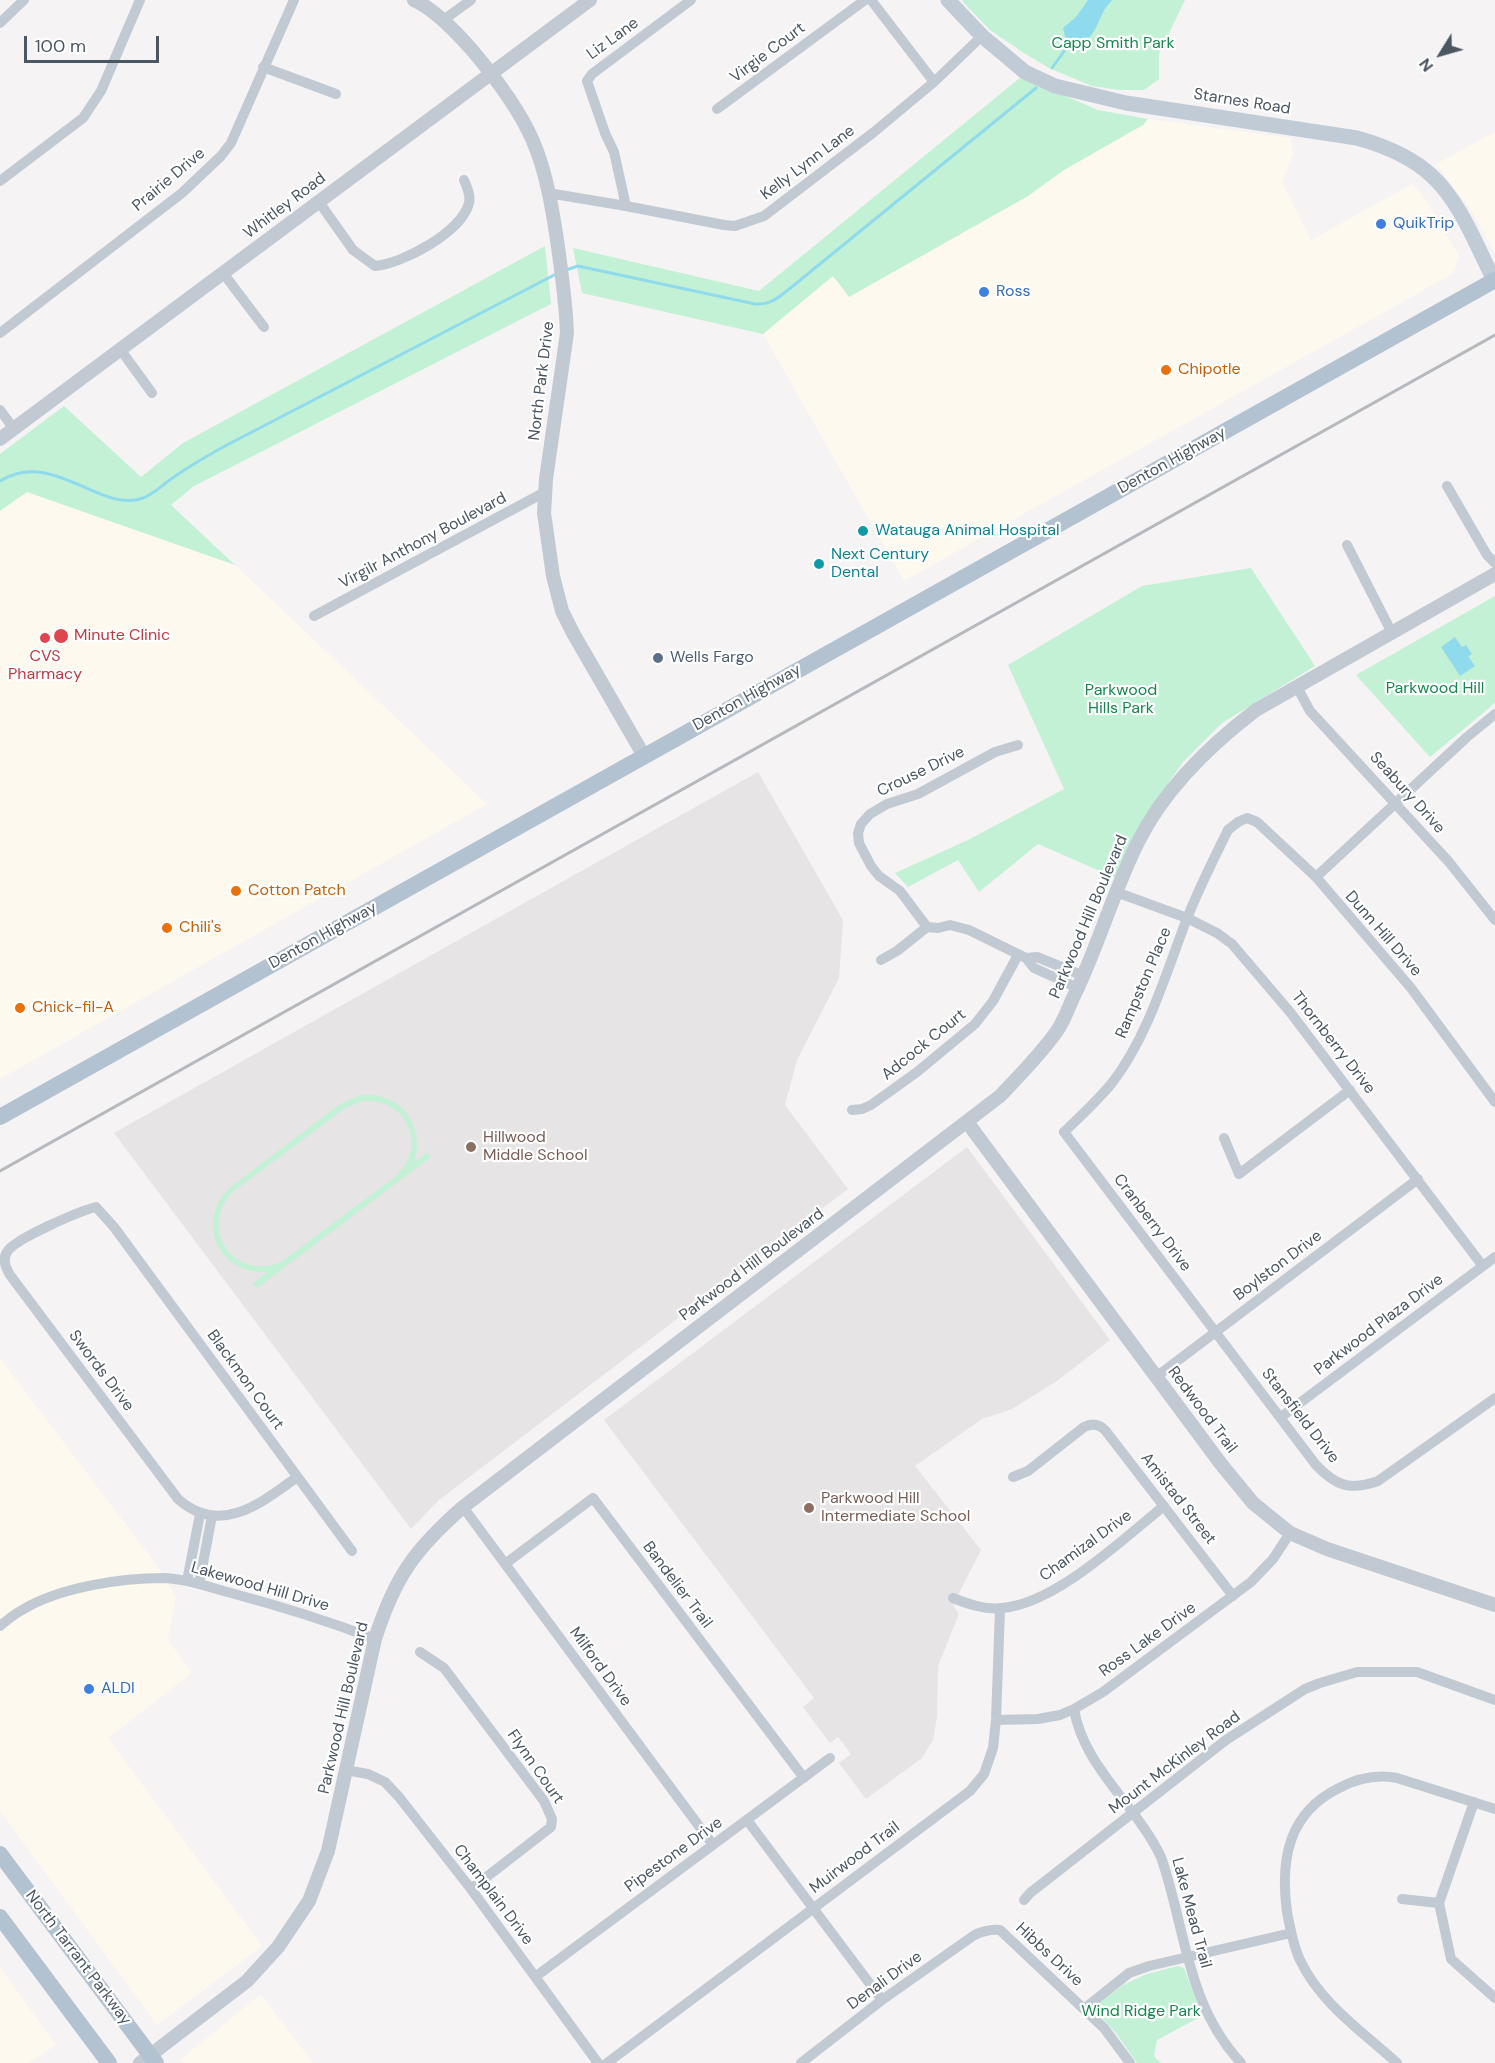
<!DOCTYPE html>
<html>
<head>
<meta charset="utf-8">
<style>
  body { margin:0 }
  #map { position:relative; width:1495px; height:2063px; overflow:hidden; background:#f5f3f3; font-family:"DM Sans",sans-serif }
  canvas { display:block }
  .north { position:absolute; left:1411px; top:24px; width:60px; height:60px; -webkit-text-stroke:4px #fff; paint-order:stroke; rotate:233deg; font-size:16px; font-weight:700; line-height:24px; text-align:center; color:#4a5661 }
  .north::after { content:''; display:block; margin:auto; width:21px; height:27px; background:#4a5661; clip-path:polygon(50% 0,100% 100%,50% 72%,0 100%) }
  .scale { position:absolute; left:24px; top:36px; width:135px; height:27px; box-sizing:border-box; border:3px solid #4a5661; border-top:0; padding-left:8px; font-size:18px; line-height:21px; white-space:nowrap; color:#4a5661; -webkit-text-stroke:4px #fff; paint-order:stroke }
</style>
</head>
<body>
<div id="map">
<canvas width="1495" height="2063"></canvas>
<div class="north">N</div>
<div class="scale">100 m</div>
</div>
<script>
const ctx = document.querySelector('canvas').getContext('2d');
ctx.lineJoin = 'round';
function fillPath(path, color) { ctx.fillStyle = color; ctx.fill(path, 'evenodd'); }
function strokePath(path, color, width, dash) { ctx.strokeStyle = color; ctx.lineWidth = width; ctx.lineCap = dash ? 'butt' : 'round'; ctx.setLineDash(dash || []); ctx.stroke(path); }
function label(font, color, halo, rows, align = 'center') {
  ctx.font = font + ' "DM Sans",sans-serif'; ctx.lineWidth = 4.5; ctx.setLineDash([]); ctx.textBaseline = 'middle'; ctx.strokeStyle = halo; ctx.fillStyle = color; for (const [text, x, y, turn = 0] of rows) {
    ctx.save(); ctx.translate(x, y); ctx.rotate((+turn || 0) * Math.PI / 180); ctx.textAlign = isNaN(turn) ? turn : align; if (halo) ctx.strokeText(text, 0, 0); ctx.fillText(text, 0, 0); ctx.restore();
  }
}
fillPath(new Path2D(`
  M1148,119l143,19 2,17 -11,27 29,58 101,-56 15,17 32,55 -5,17 -550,308 -141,-247 70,-58 16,20 179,-100 36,-26 79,-45z
  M1495,132v122l-22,-41 -37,-49z
  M27,492l208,73 252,239 -487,275v-568z
  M0,1358l158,209 18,30 -8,43 24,33 -84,65 154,208 -105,79 -157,-214z
  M0,1967l56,78 -27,18h-29z
  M261,1994l52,69h-129l-3,-4z`), '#fdf9ef');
fillPath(new Path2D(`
  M758,772l85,148 -4,58 -42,82 -12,45 63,84 -409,311 -28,29 -297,-396z
  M967,1147l143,193 -53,41 -45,28 -30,10 -67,47 66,84 -28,55 6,9 -21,52 -1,51 -4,23 -11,18 -56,41 -27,-36 12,-9 -13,-17 -8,6 -27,-36 11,-9 -210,-278z`), '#e6e4e5');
fillPath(new Path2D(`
  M964,0h221l-26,54v25l-15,11h-25l-27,-4 -43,-18 -25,-15 -34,-23 -28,-29z
  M1021,77l77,33 50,9 -5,6 -79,45 -36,26 -179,101 -16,-21 -70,58 -181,-41 -9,-45 186,43z
  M545,246l6,58 -357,182 -23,19 64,60 -208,-73 -27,19v-57l64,-48 77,71 42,-34z
  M1251,568l64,98 -93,57 -39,39 -40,57 -27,59 -78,-34 -59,48 -21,-32 -50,27 -13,-14 73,-33 96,-51 -56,-124 134,-79z
  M1495,596v107l-65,54 -74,-82z
  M361,1095c39,-4 65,31 53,67l13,-9 4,4 -174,131 -4,-5 14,-11c-50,3 -73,-54 -35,-86l108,-82zM362,1101c45,-4 67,46 33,76l-114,85c-49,20 -85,-37 -46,-72l109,-81z
  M1178,1966l6,2 18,48 -45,24 -3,16 7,7h-24l-21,-30 -21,-23 1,-4 27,-21 24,-11z`), '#c3f1d5');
fillPath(new Path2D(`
  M1088,0h24c-18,19 -9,31 -36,48l-10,-8 -3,-12 13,-11z
  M1455,637l7,10 4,-2 6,9 -4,2 7,10 -15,10 -19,-29z`), '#90daee');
strokePath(new Path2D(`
  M1052,68l20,-28
  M566,270l12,-4 177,38c14,1 22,-5 33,-14l248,-202
  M0,481c52,-32 98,30 140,18 12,-3 21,-13 31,-20 17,-12 36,-23 54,-33l333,-173`), '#90daee', 3);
strokePath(new Path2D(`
  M871,0l63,82
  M442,21l29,-21
  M0,23l24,-23
  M263,67l73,27
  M717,109l148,-109
  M0,181l83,-63 18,-27 39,-91
  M548,193l78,13 98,19 11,1 29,-10 110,-84 60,-50 48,-46
  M319,202l34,48 22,16c27,-2 87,-34 94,-63 2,-8 -2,-15 -5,-23
  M626,206l-12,-54 -9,-19 -18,-52 5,-7 99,-74
  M223,273l41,54
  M0,333l182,-140 39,-37 10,-13 63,-143
  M120,349l32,44
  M0,410l14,19
  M1447,486l40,69 8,8
  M1347,545l45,88
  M314,616l231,-124
  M1297,687l13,24 139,151 46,58
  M1316,877l151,-140 28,-23
  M1116,892l71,26 30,15 15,11 58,68 192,253
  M927,927l-27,-36 -21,-15 -8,-10 -12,-23 -1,-10 3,-9 9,-10 17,-10 31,-10 77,-42 23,-7
  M1026,958l11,-1 47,19
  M881,960l16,-9 30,-24 11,1 12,-3 19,5 57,28 8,10 44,20
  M1495,1102l-84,-114 -95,-111 -59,-55 -10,-4 -9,4 -10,8c-15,30 -30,60 -42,91 -21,55 -38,115 -74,162 -15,18 -31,33 -48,49l252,333c20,21 34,26 62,16l117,-83
  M852,1110l10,-1 9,-4 46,-33 58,-48 18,-23 25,-46
  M1224,1138l15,36 111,-84
  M1156,1377l262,-198
  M1281,1417l214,-160
  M297,1477c-37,27 -77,59 -119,22l-168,-224c-4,-7 -8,-15 -3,-23 7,-13 73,-41 89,-45l18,20 238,324
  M1013,1477l15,-6 56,-44c8,-4 15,-3 21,3l128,166
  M463,1507l250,338
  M505,1564l88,-66 211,280
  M187,1581l13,-67
  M199,1584l13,-68
  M953,1598c15,6 32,12 49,10 53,-4 121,-69 162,-102
  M0,1626c7,-6 15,-12 22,-16 38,-23 99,-32 142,-32 23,1 45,9 67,15 49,13 97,28 144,46
  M420,1652l24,16 100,133 8,18 -1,8 -80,62
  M1074,1709c9,57 63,97 87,148 25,72 25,147 80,206
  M996,1720l42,-1 22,-4 14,-6 29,-17 148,-110 22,-23 17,-26
  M345,1770l23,4 17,8 14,15 72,92 127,174
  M1474,1802l-35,101 12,56 44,39
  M747,1820l135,180
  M1402,1899l37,4
  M1024,1900l6,-7 196,-153 79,-51 15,-6 37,-11h60l78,28
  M535,1977l295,-219
  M1084,2009l45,-36 20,-7 142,-33
  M607,2063l363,-272 14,-17 9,-26 3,-28 4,-111
  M801,2063l81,-63 91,-64c9,-5 16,-7 27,-6l104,98 26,35
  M1397,2063c-34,-31 -77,-60 -97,-103 -7,-15 -10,-32 -13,-48 -7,-52 1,-99 52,-124 19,-10 37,-14 58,-10l98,31`), '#c1cad2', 10);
strokePath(new Path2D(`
  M414,0c20,9 44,34 58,50 22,26 48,61 61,91 14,33 20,71 25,106 4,29 8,57 9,86l-21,146 -2,34 9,63 9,35 11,22 71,123
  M0,439l590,-439
  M967,1122l254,342 32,39 37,30 37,16 168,56
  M140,2063l107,-82 31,-34 31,-46 19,-50 47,-212c20,-62 39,-89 88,-132l537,-411c20,-21 40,-41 57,-65 7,-10 11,-22 16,-33 25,-51 40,-106 65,-156 27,-54 72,-97 118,-132l239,-136`), '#c1cad2', 14);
strokePath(new Path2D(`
  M948,0l34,36 43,36 30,14 71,17 231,35c25,7 55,19 75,38 29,27 44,69 62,104`), '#c1cbd6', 15);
strokePath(new Path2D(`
  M0,1117l1495,-837
  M0,1854l156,209
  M0,1917l109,146`), '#b3c2d1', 16);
strokePath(new Path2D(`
  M0,1171l1495,-836`), '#b5b8bd', 3);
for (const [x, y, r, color] of [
  [1381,224,6,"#3f7fe0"],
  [984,292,6,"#3f7fe0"],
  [1166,370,6,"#e8710a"],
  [863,531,6,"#0f9aa8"],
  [819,564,6,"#0f9aa8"],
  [61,636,8,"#e0444e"],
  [45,638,6,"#e0444e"],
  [658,658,6,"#5c6f8a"],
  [236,891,6,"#e8710a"],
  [167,928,6,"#e8710a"],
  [20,1008,6,"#e8710a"],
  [471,1147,6,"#8d6e63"],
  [809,1508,6,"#8d6e63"],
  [89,1689,6,"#3f7fe0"]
]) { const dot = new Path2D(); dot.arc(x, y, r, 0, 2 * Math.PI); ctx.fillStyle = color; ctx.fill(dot); strokePath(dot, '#fff', 2); }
label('16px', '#4a5661', '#fff', [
  ["Liz Lane",613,39,-36],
  ["Virgie Court",768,53,-37],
  ["Starnes Road",1242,102,9],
  ["Kelly Lynn Lane",808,163,-37],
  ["Prairie Drive",169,180,-40],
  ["Whitley Road",285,206,-37],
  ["North Park Drive",542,381,-83],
  ["Denton Highway",1172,461,-29],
  ["Virgilr Anthony Boulevard",423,541,-28],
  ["Denton Highway",747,698,-29],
  ["Crouse Drive",921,772,-26],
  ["Seabury Drive",1407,793,48],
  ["Parkwood Hill Boulevard",1089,917,-67],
  ["Dunn Hill Drive",1383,934,49],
  ["Denton Highway",323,936,-29],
  ["Rampston Place",1144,983,-67],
  ["Thornberry Drive",1333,1043,52],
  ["Adcock Court",924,1045,-39],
  ["Cranberry Drive",1152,1223,53],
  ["Parkwood Hill Boulevard",752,1265,-37],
  ["Boylston Drive",1278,1266,-37],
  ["Parkwood Plaza Drive",1379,1325,-37],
  ["Swords Drive",101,1371,53],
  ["Blackmon Court",245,1380,54],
  ["Redwood Trail",1202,1410,53],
  ["Stansfield Drive",1300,1416,52],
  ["Amistad Street",1178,1499,52],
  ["Chamizal Drive",1086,1546,-36],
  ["Bandelier Trail",677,1585,53],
  ["Lakewood Hill Drive",260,1587,16],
  ["Ross Lake Drive",1148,1640,-36],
  ["Milford Drive",600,1667,54],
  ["Parkwood Hill Boulevard",344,1708,-77],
  ["Mount McKinley Road",1175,1763,-37],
  ["Flynn Court",535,1767,55],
  ["Pipestone Drive",674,1855,-36],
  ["Muirwood Trail",855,1858,-37],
  ["Champlain Drive",493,1895,53],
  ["Lake Mead Trail",1191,1913,75],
  ["Hibbs Drive",1049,1955,43],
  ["North Tarrant Parkway",78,1958,53],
  ["Denali Drive",885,1981,-36]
]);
label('16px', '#17864f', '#fff', [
  ["Capp Smith Park",1113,44],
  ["Parkwood Hill",1435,689],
  ["Parkwood",1121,691],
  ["Hills Park",1121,709],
  ["Wind Ridge Park",1141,2012]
]);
label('16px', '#366cbe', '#fff', [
  ["QuikTrip",1393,224],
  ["Ross",996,292],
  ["ALDI",101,1689]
], 'left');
label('16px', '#c56008', '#fff', [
  ["Chipotle",1178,370],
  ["Cotton Patch",248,891],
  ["Chili's",179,928],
  ["Chick-fil-A",32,1008]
], 'left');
label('16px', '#0d838f', '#fff', [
  ["Watauga Animal Hospital",875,531],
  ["Next Century",831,555],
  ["Dental",831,573]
], 'left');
label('16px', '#be3a42', '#fff', [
  ["Minute Clinic",74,636],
  ["CVS",45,657,"center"],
  ["Pharmacy",45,675,"center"]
], 'left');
label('16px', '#4e5e75', '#fff', [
  ["Wells Fargo",670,658]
], 'left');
label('16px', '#785e54', '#fff', [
  ["Hillwood",483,1138],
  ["Middle School",483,1156],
  ["Parkwood Hill",821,1499],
  ["Intermediate School",821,1517]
], 'left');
</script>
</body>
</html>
